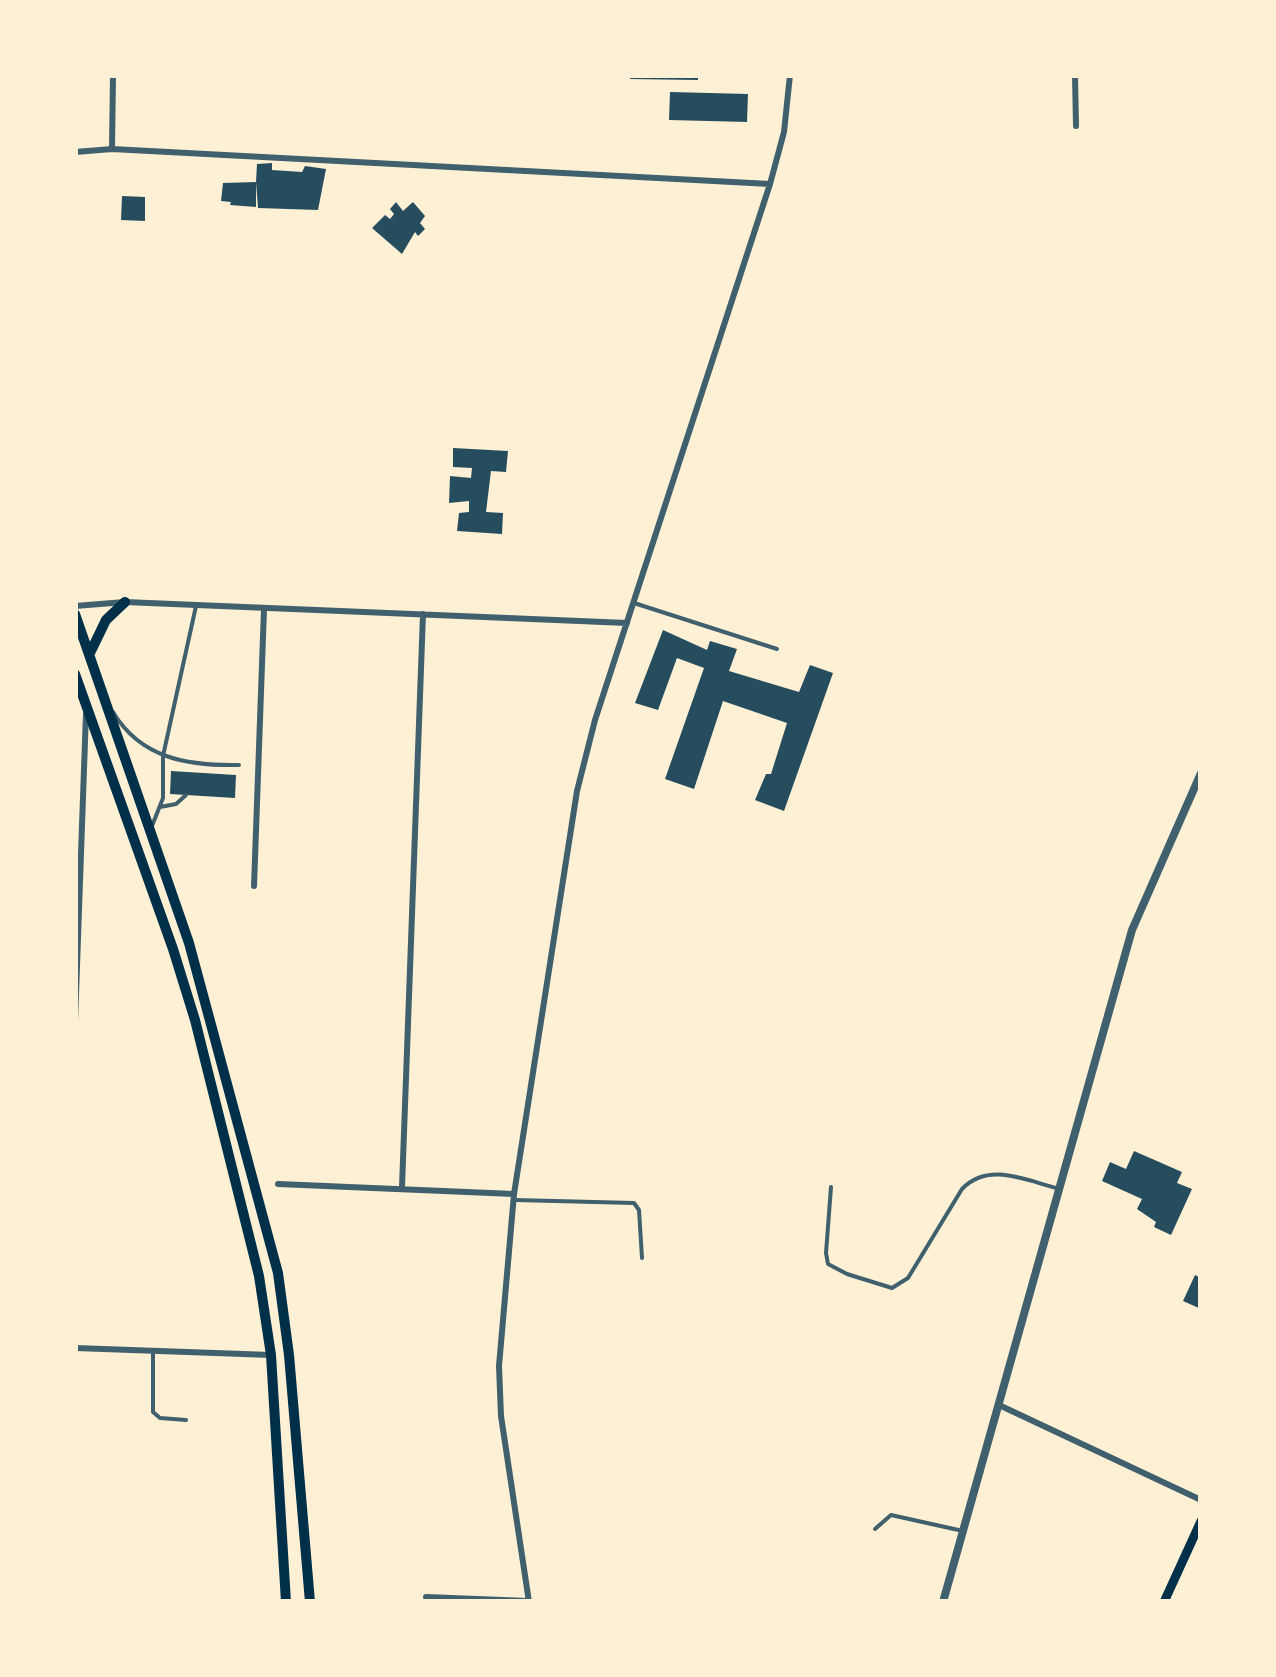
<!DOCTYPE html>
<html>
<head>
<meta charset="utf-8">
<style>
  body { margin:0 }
  #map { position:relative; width:1276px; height:1677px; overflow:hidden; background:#fdf0d5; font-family:"Public Sans",sans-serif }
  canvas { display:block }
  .frame { position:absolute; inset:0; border:78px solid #fdf0d5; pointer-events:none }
</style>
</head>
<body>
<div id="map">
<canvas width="1276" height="1677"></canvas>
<div class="frame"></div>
</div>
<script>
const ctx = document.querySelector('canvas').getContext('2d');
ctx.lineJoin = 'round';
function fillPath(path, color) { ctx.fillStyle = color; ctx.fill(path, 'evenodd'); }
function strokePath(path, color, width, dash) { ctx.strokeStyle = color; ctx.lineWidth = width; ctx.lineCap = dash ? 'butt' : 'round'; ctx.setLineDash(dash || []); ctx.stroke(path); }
fillPath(new Path2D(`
  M630,75h68v5l-68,-1z
  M670,92l78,2 -1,28 -78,-2z
  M272,163v7l30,2 3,-6 21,3 -8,41 -60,-2 -2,-26v25l-26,-2 1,-3 -10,-1 2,-18 33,-1 1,-18z
  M122,196l23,1v24l-24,-1z
  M396,202l7,9 10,-9 12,14 -5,7 5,6 -7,7 -3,-4 -13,22 -30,-26 13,-13 5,4 4,-5 -4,-5z
  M453,448l55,3 -2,21 -15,-1 -5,41 17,1 -1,21 -45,-3 2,-18 10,-1v-11l-20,2 1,-27 21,2 1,-10 -19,-1z
  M663,630l44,20 3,-9 27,8 -8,22 70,21 11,-27 23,8 -49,138 -29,-11 11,-26h5l16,-51 -64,-22 -29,88 -29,-10 39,-111 -27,-10 -19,52 -23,-7z
  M171,771l65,4 -1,23 -65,-4z
  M1134,1151l48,21 -5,11 15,6 -21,46 -17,-8 2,-5 -19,-13 5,-10 -40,-18 8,-19 16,7z
  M1195,1275l6,3v31l-18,-8z`), '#264d5e');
strokePath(new Path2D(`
  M634,603l143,46
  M113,712c28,47 76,54 126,53
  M160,807l16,-3 10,-9
  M152,826l11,-28v-42l33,-150
  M831,1187l-5,66 2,11 19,10 45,14 16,-10 54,-89c27,-28 65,-8 98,0
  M515,1200l119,3 5,7 3,48
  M153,1352v60l7,6 26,2
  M875,1529l16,-14 72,16`), '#3f606c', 4);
strokePath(new Path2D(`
  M1075,75l1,51
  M112,149l1,-74
  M75,152l37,-3 658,35
  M75,606l50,-4 502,21
  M254,886l10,-277
  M75,1022l11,-309
  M278,1184l236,10
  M402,1187l21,-573
  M75,1348l196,7
  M999,1405l202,95
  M426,1597l103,4
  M529,1602l-28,-186 -2,-50 15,-172 63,-403 18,-71 175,-536 14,-52 6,-57`), '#3f606c', 6);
strokePath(new Path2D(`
  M943,1602l189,-672 69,-157`), '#3f606c', 8);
strokePath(new Path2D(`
  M1164,1602l37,-81`), '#003049', 9);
strokePath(new Path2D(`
  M75,614l114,329 89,330 11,82 21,247
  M90,653l16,-33 19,-18
  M75,674l98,275 22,71 64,256 12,79 15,247`), '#003049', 10);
</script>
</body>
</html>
